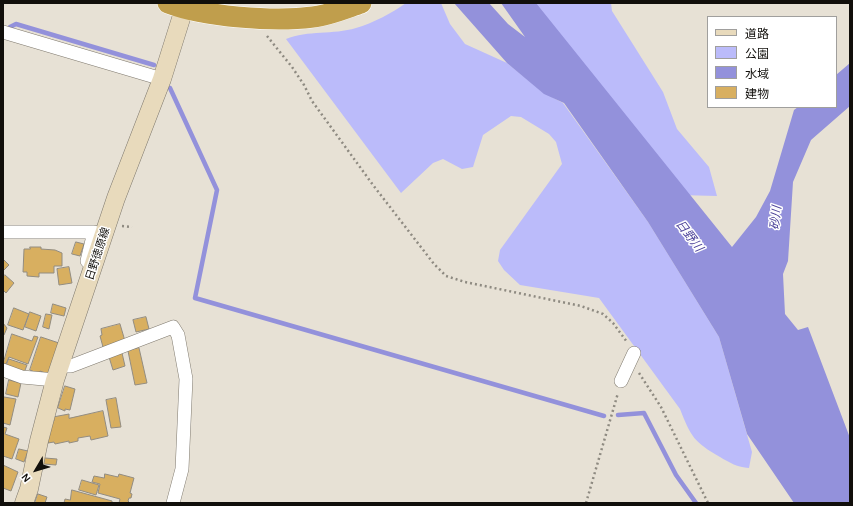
<!DOCTYPE html>
<html>
<head>
<meta charset="utf-8">
<style>
  body { margin:0 }
  #map { position:relative; width:853px; height:506px; overflow:hidden; background:#e7e1d5; font-family:Karla,"Noto Sans JP",sans-serif }
  canvas { display:block }
  .frame { position:absolute; inset:0; border:4px solid #110f0b; pointer-events:none }
  .legend { position:absolute; left:707px; top:16px; width:130px; height:92px; box-sizing:border-box; background:#fff; border:1px solid #a09f9d; margin:0; padding:5px 7px; list-style:none; font-size:12px; color:#110f0b }
  .legend li { display:flex; align-items:center; gap:8px; height:20px }
  .legend b { width:20px; border:1px solid #a09f9d }
  .north { position:absolute; left:16px; top:450px; width:40px; height:40px; -webkit-text-stroke:3px #fff; paint-order:stroke; rotate:232deg; font-size:11px; font-weight:700; line-height:16px; text-align:center; color:#110f0b }
  .north::after { content:''; display:block; margin:auto; width:14px; height:18px; background:#110f0b; clip-path:polygon(50% 0,100% 100%,50% 72%,0 100%) }
</style>
</head>
<body>
<div id="map">
<canvas width="853" height="506"></canvas>
<div class="frame"></div>
<ul class="legend">
<li><b style="height:5px;background:#e8dabc"></b>道路</li>
<li><b style="height:11px;background:#bbbbfa"></b>公園</li>
<li><b style="height:11px;background:#9391db"></b>水域</li>
<li><b style="height:11px;background:#d8af60"></b>建物</li>
</ul>
<div class="north">N</div>
</div>
<script>
const ctx = document.querySelector('canvas').getContext('2d');
ctx.lineJoin = 'round';
function fillPath(path, color) { ctx.fillStyle = color; ctx.fill(path, 'evenodd'); }
function strokePath(path, color, width, dash) { ctx.strokeStyle = color; ctx.lineWidth = width; ctx.lineCap = dash ? 'butt' : 'round'; ctx.setLineDash(dash || []); ctx.stroke(path); }
function label(font, color, halo, rows, align = 'center') {
  ctx.font = font + ' Karla,"Noto Sans JP",sans-serif'; ctx.lineWidth = 3; ctx.setLineDash([]); ctx.textBaseline = 'middle'; ctx.strokeStyle = halo; ctx.fillStyle = color; for (const [text, x, y, turn = 0] of rows) {
    ctx.save(); ctx.translate(x, y); ctx.rotate((+turn || 0) * Math.PI / 180); ctx.textAlign = isNaN(turn) ? turn : align; if (halo) ctx.strokeText(text, 0, 0); ctx.fillText(text, 0, 0); ctx.restore();
  }
}
fillPath(new Path2D(`
  M406,3h35l9,21 15,20 42,19 37,30 19,10 85,119 71,115 33,115 -3,16c-12,-1 -19,-5 -29,-11 -26,-15 -29,-20 -40,-48l-81,-111 -79,-13 -16,-15 -6,-9 2,-11 62,-86 -6,-22 -7,-8 -28,-17 -10,-1 -28,19 -10,32 -11,2 -19,-10 -10,4 -32,30 -115,-154c22,-9 47,-4 70,-11 17,-5 36,-15 50,-25z
  M517,3h94l1,8 51,81 14,37 32,38 8,29 -38,-1z`), '#bbbbfa');
fillPath(new Path2D(`
  M454,3h35l19,21 17,13 -24,-34h35l196,244 24,-30 14,-26 24,-81 4,-3h38v-32l14,-12v43l-39,34 -18,42 -5,79 -5,13 2,40 13,16 10,-3 42,111v65h-56l-47,-69 -28,-97 -71,-115 -84,-119 -20,-9 -37,-31z`), '#9391db');
strokePath(new Path2D(`
  M10,27l6,-3 138,41
  M170,88l47,102 -22,108 409,118
  M618,415l26,-2 32,62 20,28`), '#9391db', 4.5);
const building = new Path2D(`
  M76,242l8,2 -4,12 -8,-2z
  M30,247h11v2l14,1 7,3v13h-8v7h-15v4l-12,-1v-4h-4l1,-23h6z
  M3,259l6,6 -6,6z
  M69,267l3,16 -13,2 -2,-16z
  M5,275l9,8 -8,10 -3,-3v-13z
  M53,304l13,4 -2,8 -13,-3z
  M14,308l15,6 -6,16 -15,-5z
  M30,312l11,4 -5,15 -11,-4z
  M46,314l6,1 -3,14 -6,-2z
  M146,317l3,12 -13,3 -3,-12z
  M3,323l4,5 -3,7h-1z
  M120,324l5,17 -22,6 -3,-11 2,-1 -1,-6z
  M12,334l20,7 2,-5 4,1 -10,27 -19,-7 -4,9 -2,-1z
  M41,337l18,6 -11,31 -8,-3 -1,3 -9,-4z
  M139,348l8,35 -12,2 -7,-34z
  M122,353l3,13 -12,4 -4,-13z
  M9,359l18,6 -3,8 -18,-6z
  M9,380l12,3 -3,14 -12,-3z
  M65,386l10,3 -5,21 -5,-1v2l-7,-3z
  M4,397l12,2 -6,26 -7,-2z
  M116,398l5,29 -10,1 -5,-28z
  M103,411l5,25 -17,4 -1,-4 -12,2v3l-9,2v-2l-14,3 -1,-2 -6,1 -1,-9 2,-5 3,-3 -1,-5h3l-1,-4 16,-3v4z
  M3,427l4,1 -2,6 14,5 -7,20 -9,-3z
  M19,449l9,2 -4,11 -8,-3z
  M45,458l12,1 -1,6 -12,-1z
  M3,465l15,7 -7,19 -8,-3z
  M105,474l13,3 1,-3 15,4 -4,15 2,1 -1,4h-2l-1,3 2,2h-11l1,-4 -22,-6 2,-9 -8,-2 2,-6 10,2z
  M82,480l17,5 -3,10 -17,-5z
  M72,490l40,11v2h-48l1,-4 5,1z
  M38,494l9,3 -2,6h-10z`);
fillPath(building, '#d8af60');
strokePath(building, '#928c81', 1);
const minor = new Path2D(`
  M3,32l159,47
  M4,232h90l-7,29
  M60,366h11l102,-39 5,8 8,44 -4,90 -9,34
  M3,370l19,7 33,3
  M621,381l13,-28`);
const secondary = new Path2D(`
  M24,503l5,-14 10,-48 16,-61 61,-182 46,-119 22,-70`);
const trunk = new Path2D(`
  M168,3c37,14 106,19 145,14 16,-2 33,-9 48,-14`);
strokePath(minor, '#7f796e', 14);
strokePath(secondary, '#7f796e', 19);
strokePath(trunk, '#fff', 22);
strokePath(new Path2D(`
  M267,36l25,31 12,18 8,16 61,84 61,79 12,12 19,6 116,24 22,8 10,9 14,19
  M122,226l10,1
  M639,373l22,34 47,96
  M586,503l32,-110`), '#8e8a81', 2.5, [2, 3]);
strokePath(minor, '#fff', 13);
strokePath(secondary, '#e8dabc', 18);
strokePath(trunk, '#c09e4c', 21);
label('11px', '#110f0b', '#fff', [
  ["日野徳原線",98,254,-72]
]);
label('italic 12px', '#4a4098', '#fff', [
  ["砂川",776,218,-84],
  ["日野川",689,236,53]
]);
</script>
</body>
</html>
